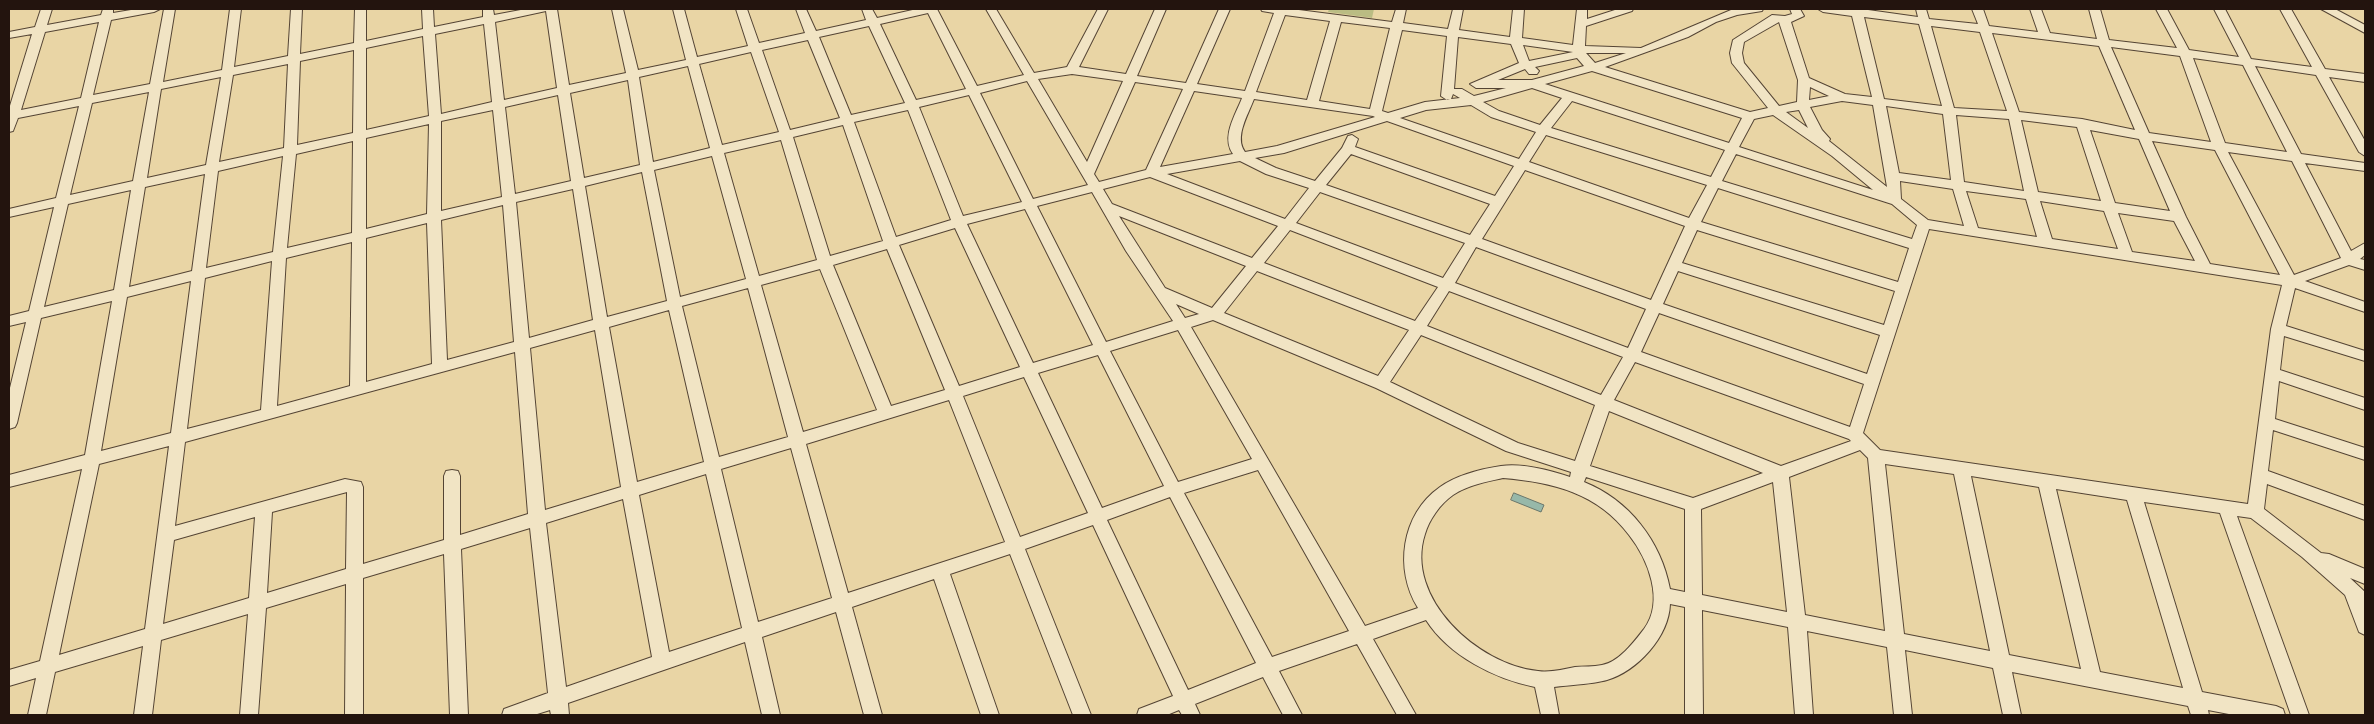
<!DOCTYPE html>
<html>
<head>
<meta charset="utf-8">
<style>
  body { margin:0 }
  #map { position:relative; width:2374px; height:724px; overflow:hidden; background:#e9d5a5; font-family:Vollkorn,serif }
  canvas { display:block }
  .frame { position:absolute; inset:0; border:10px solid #23140e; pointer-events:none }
</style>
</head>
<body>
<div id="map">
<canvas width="2374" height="724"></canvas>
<div class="frame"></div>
</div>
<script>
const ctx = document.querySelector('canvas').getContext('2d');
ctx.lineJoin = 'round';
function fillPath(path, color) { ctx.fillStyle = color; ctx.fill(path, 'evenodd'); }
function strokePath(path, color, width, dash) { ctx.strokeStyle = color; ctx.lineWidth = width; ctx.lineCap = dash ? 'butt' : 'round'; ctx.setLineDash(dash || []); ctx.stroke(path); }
fillPath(new Path2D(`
  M1329,9h45l-2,9 -44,-6z`), '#babc83');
const water = new Path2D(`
  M1514,493l30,12 -3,7 -30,-12z`);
fillPath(water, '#97b8a9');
strokePath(water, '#69766b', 1);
const minor = new Path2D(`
  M41,9h11l-5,16 54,-10 2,-6h10v4l24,-4h23l-6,3 -43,8 -18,75 57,-11 14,-75h11l-12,73 59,-12 8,-61h11l-7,58 54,-11 3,-47h11l-2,45 54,-11 1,-34h11v32l57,-12 -1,-20h11l1,18 49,-10v-8h10l1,6 32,-6h31l12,76 57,-12 -14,-64h11l15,61 48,-10 -13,-51h11l13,48 51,-11 -12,-37h11l12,34 46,-10 -9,-24h10l10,22 50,-11 -4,-11h10l5,9 40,-9h20l40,77 47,-11 -38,-66h10l38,64 33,-6 31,-58h10l-29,58 47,7 29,-65h11l-29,67 49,7 33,-74h11l-33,75 48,7 29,-78 -12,-2 -1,-2h30l101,13 4,-13h10l-3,14 45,6 5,-20h10l-4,21 51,7 3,-28h11l-2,29 51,7 4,-36h10v10l31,-10h15l-1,2 -46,15 -1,20 56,2 90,-38 32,-1 -1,2 -25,4 -21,7 -28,15 -83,30 145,45 18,-4 -36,-45 -2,-10 3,-13 39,-25 13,1 7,-2 -2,-5h10l4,7 -13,6 18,56 36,16 27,3 -20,-81 -29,-4 -5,-3h43l57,8 -2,-8h10l3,10 49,5 -6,-15h11l6,17 49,6 -8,-23h11l9,24 47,6 -8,-30h11l9,31 68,8 -21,-39h11l22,41 50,7 -25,-48h11l26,50 61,8 -32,-58h11l34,60 40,5v8l-36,-5 36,64v15l-6,-4 -43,-77 -61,-9 46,88 64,9v8l-60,-8 46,88 14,-8v12l-5,4 5,1v10l-16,-5 -44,16 60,21v10l-70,-24 -9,38 79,25v10l-81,-25 -4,34 85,28v12l-86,-29 -4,38 90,29v12l-92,-30 -5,41 97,35v14l-98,-36 -3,25 57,44 8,1 36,15v15l-15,-6 15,14v43l-6,-3 -14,-37 -43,-38 -51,-39 -14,-2 72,199h-18l-71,-202 -76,-11 58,190 74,14 7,3 2,6h-51l-26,-5 1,5h-18l-3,-9 -176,-34 9,43h-18l-10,-47 -88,-18 7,65h-18l-7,-68 -80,-16 6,84h-18l-7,-88 -86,-17 1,105h-18v-108l-15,-3c-1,33 -33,67 -63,76 -13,4 -39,5 -53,7l5,28h-18l-6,-28c-40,-8 -86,-31 -109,-67l-53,19 43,76h-19l-40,-71 -78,27 23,44h-19l-20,-38 -68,27 5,11h-18l-3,-5 -12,5h-30l2,-6 34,-13 -80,-171 -68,24 66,166h-18l-63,-161 -60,20 49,141h-18l-47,-136 -82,28 30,108h-18l-28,-103 -74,25 18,78h-18l-17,-73 -177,61 1,12h-18l-1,-5 -16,5h-32l2,-6 44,-16 -18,-165 -69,21 7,166h-18l-6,-161 -81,24v137h-18l1,-131 -80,24 -8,107h-18l8,-101 -87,26 -9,75h-18l9,-69 -88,26 -9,43h-18l8,-37 -27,8v-16l31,-9 42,-192 -73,18v-12l76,-20 27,-154 -71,17 -24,105 -2,4 -6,2v-37l17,-70 -17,4v-10l20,-5 25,-104 -45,10v-8l47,-11 23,-92 -61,12 -5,13 -4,1v-23l23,-75 -23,4v-6l26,-5zM546,11l11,77 -53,12 -9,-78zM928,13l38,76 -50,11 -36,-76zM1285,15l45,6 -23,79 -51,-8zM1864,17l55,7 23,82 -58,-7zM99,22l-18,76 -60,12 24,-78zM1341,22l49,6 -20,81 -51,-8zM1779,22l19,58 -1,22 -18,4 -35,-43 -2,-10 2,-11zM484,24l8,78 -51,12 -6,-80zM869,26l36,77 -54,12 -32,-78zM1931,26l49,6 27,79 -53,-3zM1402,30l45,6 -6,60 6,4 4,-1 2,-5 7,4 -35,4 -37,11 -6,-2zM1992,33l107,13 36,84 -53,-11 -63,-7zM423,36l6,80 -63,14v-82zM1458,37l53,7 8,19 -49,21 6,4h30l-32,8 -12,-7h-8zM808,40l32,78 -50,12 -28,-80zM1523,45l50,7 -44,9zM2111,47l69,9 31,86 -62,-9zM354,50l-1,83 -56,12 3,-84zM751,52l28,80 -57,13 -23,-81zM1586,53h40l-31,10zM1577,58l7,8 -52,14h-34l27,-11 4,5h8l2,-3 -4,-4zM2193,58l50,7 44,87 -62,-9zM288,64l-4,84 -65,14 14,-87zM688,66l22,82 -57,14 -14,-85zM1592,71l150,47 -13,25 -184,-59zM1072,74l51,7 -36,81 -49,-83zM221,77l-15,88 -59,13 14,-89zM628,80l12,85 -56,13 -14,-85zM1027,81l61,104 -55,14 -53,-106zM1135,82l48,7 -37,81 -47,12 -5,-8zM1810,87l19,9 -20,4zM1532,88l30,10 -22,27 -41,-14 -16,-9zM1194,91l48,7c-7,18 -21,39 -9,56l-73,13zM149,92l-16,89 -63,14 22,-92zM558,95l13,86 -56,13 -10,-87zM969,95l53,107 -59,14 -44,-109zM1254,99l119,17 2,1 -98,29 -32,6c-11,-15 3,-37 9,-53zM1572,101l153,49 -14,27 -160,-49zM1842,101l31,4 14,82 -58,-46 1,-2 -8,-9 -12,-23zM1471,105l20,12 45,15 -17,27 -119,-41 26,-8zM1886,106l57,8 8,66 -52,-7zM493,110l9,87 -61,14v-90zM908,110l43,110 -55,17 -42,-115zM1799,110l9,18 -22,-16zM1773,115l59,41 41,34 -134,-43 15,-28zM1956,115l53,4 15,72 -60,-9zM2021,120l56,7 24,74 -63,-9zM1387,121l127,45 -19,30 -140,-49 3,-8 -6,-4 -4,1 -6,12 -27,33 -39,-13 -21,-10 29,-5zM429,124l-2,90 -61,15v-91zM843,125l40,116 -53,15 -37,-119zM2090,130l49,9 31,72 -55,-8zM1546,135l161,50 -18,33 -160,-56zM781,140l36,120 -58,16 -35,-123zM353,141l-1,92 -65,15 9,-94zM2152,141l63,9 65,125 -70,-11 -24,-47zM2228,152l64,9 49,97 -47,17zM1351,154l139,50 -20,31 -144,-50zM1736,154l156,50 25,21 -5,14 -190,-58zM283,156l-10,96 -67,16 12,-97zM712,156l34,123 -66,18 -26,-127zM1240,161l26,13 43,14 -24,31 -118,-45zM1525,170l160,56 -34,74 -169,-61zM642,172l25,129 -60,16 -22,-131zM205,174l-13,97 -63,16 16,-100zM1150,177l128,49 -26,32 -140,-54 -9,-15zM1900,181l53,8 11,37 -36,-6 -27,-21zM1718,188l191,60 -11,34 -197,-60zM573,189l20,131 -64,18 -13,-136zM131,190l-17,100 -70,17 24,-103zM1966,191l60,8 11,38 -59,-9zM1092,192l34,59 47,70 -67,21 -69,-136zM1320,192l145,51 -22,35 -147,-55zM2040,201l64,10 14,38 -66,-10zM503,205l11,137 -67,18 -6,-140zM1025,209l68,136 -60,18 -66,-139zM2118,213l56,8 21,40 -63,-9zM1119,216l127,50 -34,42 -47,-20zM427,223l5,141 -66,18v-144zM955,228l65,139 -61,19 -60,-141zM1929,229l353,56 -11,44 -23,175 -368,-54 -17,-17zM1290,230l148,57 -23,34 -151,-58zM1697,230l198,61 -11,34 -202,-62zM352,242l-2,144 -73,20 9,-148zM1476,247l170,62 -18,39 -173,-65zM887,249l58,141 -54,16 -58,-141zM272,261l-11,149 -74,19 18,-151zM820,269l57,141 -74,22 -42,-147zM1257,271l152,59 -31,46 -154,-63zM1678,271l202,64 -13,39 -204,-70zM191,281l-20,152 -70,18 26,-154zM748,288l40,149 -69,20 -37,-151zM1449,291l174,66 -22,38 -174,-69zM1176,304l23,10 -14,4zM669,310l35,152 -67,20 -28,-155zM1659,313l205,71 -14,43 -209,-75zM1213,320l163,68 130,63 65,21 -1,5c-21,-7 -47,-14 -69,-11 -20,3 -44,9 -61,21 -39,27 -46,83 -22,121l-53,18 -174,-299zM595,330l26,157 -76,23 -15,-162zM1178,330l74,129 -74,23 -68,-131zM1421,335l174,70 -20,56 -57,-18 -128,-61zM515,352l13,162 -68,21v-59l-2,-5 -6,-1 -6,1 -2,5v64l-81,24v-77l-2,-5 -16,-3 -170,47 10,-84zM1098,355l66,131 -62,22 -64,-135zM1635,362l214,77 2,2 -70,25 -167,-66zM1024,377l64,136 -68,24 -57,-141zM949,400l56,142 -157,51 -42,-149zM1609,411l154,62 -70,25 -103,-32zM169,446l-24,183 -86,26 40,-191zM791,448l41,150 -74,24 -37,-153zM1860,450l8,8 17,173 -80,-16 -16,-138zM1885,464l69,10 36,177 -86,-17zM1258,470l91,161 -77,26 -88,-164zM706,474l36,154 -73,24 -30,-157zM1971,476l68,11 42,182 -72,-14zM1586,477l99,32v83l-15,-3c-9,-48 -41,-89 -86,-107zM1503,478c49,4 95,15 126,57 19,24 36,66 15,94 -10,13 -25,33 -42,36 -9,2 -18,1 -27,2 -12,2 -24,6 -37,4 -60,-6 -134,-73 -113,-137 4,-14 15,-30 28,-39 15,-10 33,-13 50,-17zM1773,482l14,130 -85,-17 -1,-86zM2056,489l71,11 56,188 -83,-16zM347,492l-1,77 -79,24 5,-81zM1170,497l86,166 -68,27 -81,-170zM623,499l29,158 -86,30 -20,-164zM255,517l-6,81 -86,26 11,-84z
  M2321,9h14l30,16v8z`);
strokePath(minor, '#544434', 2);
fillPath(minor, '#f1e4c4');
</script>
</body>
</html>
